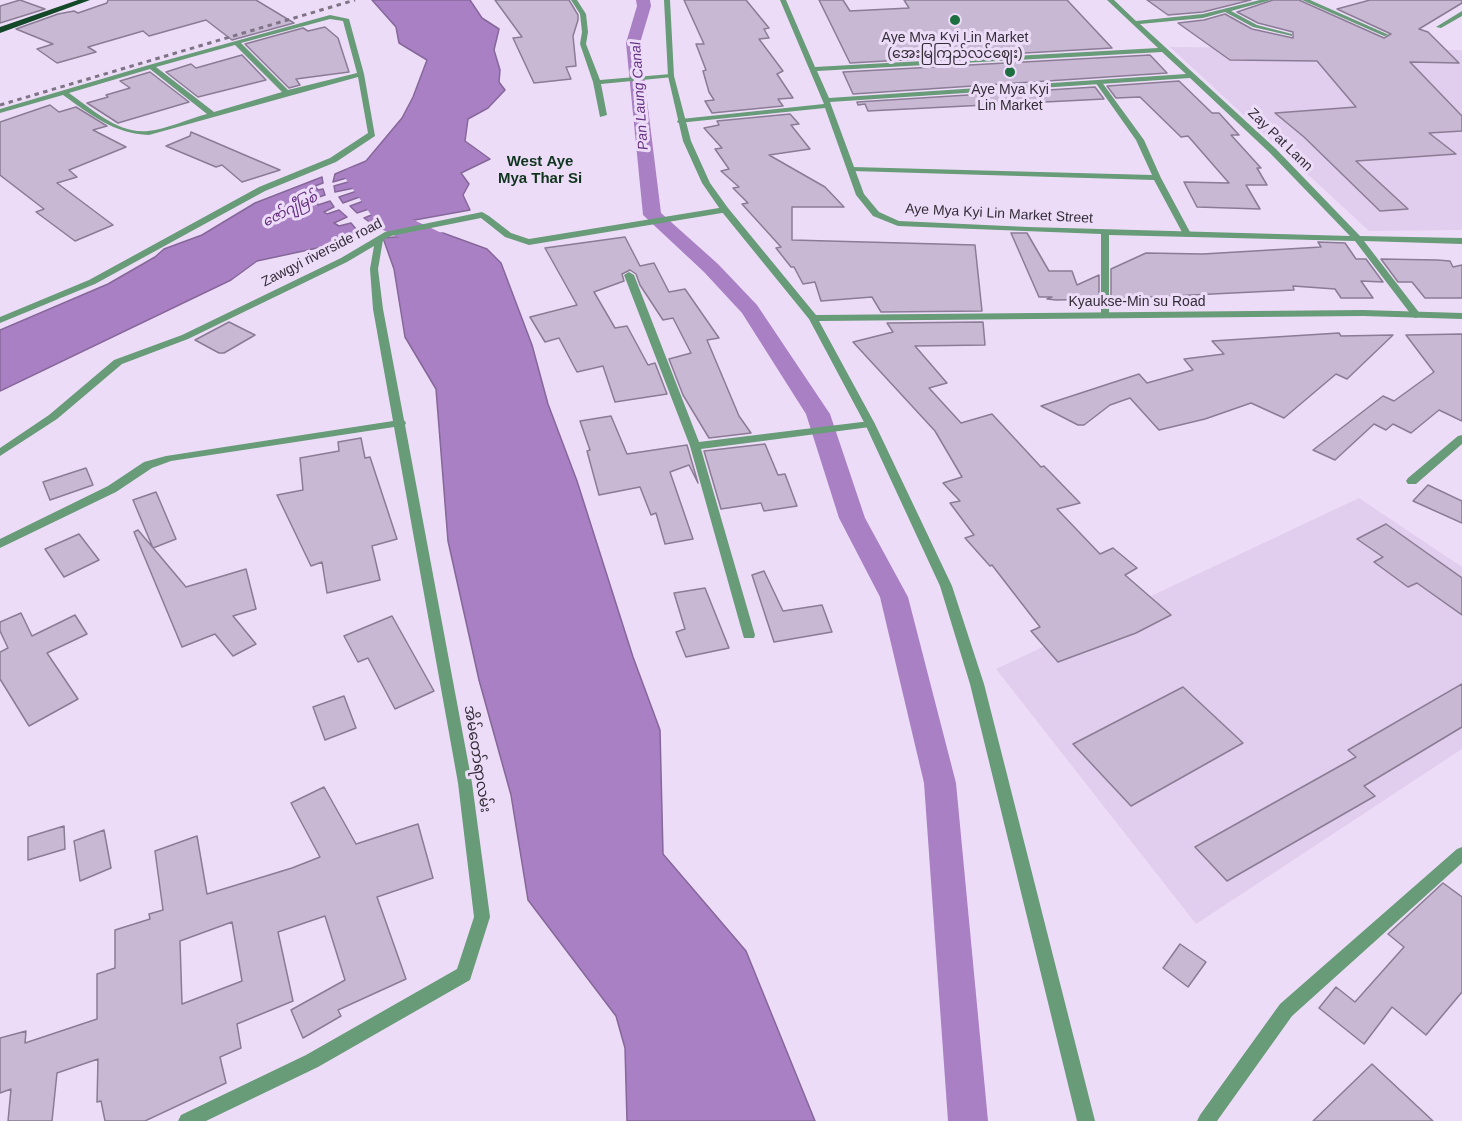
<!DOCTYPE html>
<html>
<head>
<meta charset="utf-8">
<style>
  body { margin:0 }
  canvas { display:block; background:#eddcf8 }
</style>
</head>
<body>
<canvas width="1462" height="1121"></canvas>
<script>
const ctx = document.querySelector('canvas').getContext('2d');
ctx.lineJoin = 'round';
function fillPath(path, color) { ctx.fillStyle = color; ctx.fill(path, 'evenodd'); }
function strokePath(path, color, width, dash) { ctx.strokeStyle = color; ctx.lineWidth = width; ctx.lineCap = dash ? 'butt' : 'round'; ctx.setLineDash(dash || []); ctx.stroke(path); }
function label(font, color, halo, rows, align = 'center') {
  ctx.font = font + ' Arial,"Noto Sans Myanmar",sans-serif'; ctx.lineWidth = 6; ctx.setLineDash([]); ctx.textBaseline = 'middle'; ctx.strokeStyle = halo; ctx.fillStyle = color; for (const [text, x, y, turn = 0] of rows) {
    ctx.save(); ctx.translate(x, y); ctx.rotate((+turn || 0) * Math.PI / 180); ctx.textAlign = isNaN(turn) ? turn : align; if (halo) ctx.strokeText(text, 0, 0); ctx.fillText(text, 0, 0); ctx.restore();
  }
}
fillPath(new Path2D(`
  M1170,47l292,3v180l-93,1z
  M1359,498l103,69v182l-266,175 -200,-255z`), '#e1cdee');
const water = new Path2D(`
  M372,0h98l12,18 17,11 -5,21 6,20 -1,12 6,8 -17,18 -20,11 -3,22 25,18 -29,14 8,11 -6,11 7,15 -94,17 -12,-9 20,-8 -6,-4 -21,7 -7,-7 19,-7 -4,-4 -22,8 -4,-6 21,-7 -1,-3 -24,5 -1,-6 21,-6 -2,-4 -20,6 2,-8 31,-13 36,-43 11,-21 14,-37 -28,-17 -3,-16z
  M322,177l1,6 -8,3 3,4 5,-1 2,6 -9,3 2,7 12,-4 4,6 -10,5 3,2 12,-4 8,7 -13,6 5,3 12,-3 10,12 -25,9 -79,17 -26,19 -231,111v-61l108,-46 47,-27 9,-8 38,-14 53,-32z
  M443,233l44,16 14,14 31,82 16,59 29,77 56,176 27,73 3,124 83,97 69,170h-188l-2,-73 -9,-32 -88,-116 -17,-105 -32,-115 -31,-139 -12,-152 -31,-52 -11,-68 -11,-31z`);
fillPath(water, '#a980c4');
strokePath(water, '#86679a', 1.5);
fillPath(new Path2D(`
  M636,0h14l1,6 -11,37 21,170 57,51 39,41 73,109 35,104 43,79 48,186 32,338h-40l-24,-338 -44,-186 -41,-79 -33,-104 -64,-101 -38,-41 -61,-57 -17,-172 11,-37z`), '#a980c4');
fillPath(new Path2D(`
  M358,166l11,3 34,46 73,34 9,18 -5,7 -12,3 -12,-3 -7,-12 -68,-33 -38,-54 4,-6z`), '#a980c4');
const building = new Path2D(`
  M20,0l25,9 -45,14v-17z
  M108,0h148l38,23 -62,17 -26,-20 -57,16 -6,-5 -55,16 8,5 -39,11 -20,-14 16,-5 -37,-15 42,-15 16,-3 4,2 29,-10z
  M495,0h74l9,15v5l-5,16 3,30 -10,1 5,12 -37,4 -21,-45 9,-1z
  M684,0h62l23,28 -5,1 5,9 -10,1 24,32 -6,3 16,24 -15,1 5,7 -71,7 -7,-12 9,-1 -5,-8 -6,-21 3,-1 -10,-26h8z
  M819,0h24l7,11 59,-3 -5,-8h163l45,48 -262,15z
  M1147,0h104l-48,12 -35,3z
  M1273,0h26l85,38 7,-4 -54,-25 33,-9h92v3l-43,26 9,3 31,31 -49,-1 52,54v15l-33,2 27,21 -100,7 52,48 -28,2 -76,-74 -29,-24 81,-6 -39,-46 -87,-1 -52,-37 26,-3 21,-6 27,15 41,9v-6l-35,-9 -21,-11z
  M325,27l13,11 11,34 -53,7 4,6 -11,3 -44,-44 58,-16 5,3z
  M242,55l24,25 -68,17 -32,-25 25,-8 5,4z
  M1150,55l17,18 -314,21 -10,-22z
  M150,72l39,30 -71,21 -31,-20 21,-6 -2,-2 24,-7 -10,-7z
  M1179,81l33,32h7l20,22h-8l30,33h-4l10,17h-21l14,24 -63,-2 -13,-25 45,1 -41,-47 -7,1 -41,-40 -24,1 -9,-12z
  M1095,87l9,12 -236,12 -3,-7 -7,1 -1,-3z
  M50,105l9,7 17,-5 31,19 -14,4 33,17 -57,23 8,7 -20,6 56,42 -38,16 -39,-29 8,-3 -44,-34v-53z
  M790,114l9,10 -8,1 19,24 -41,6 56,32 19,20h-52v33l183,5 7,66 -101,1 -9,-15 -51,4 -6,-19 -12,2 -9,-17h-3l-15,-19 5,-1 -39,-43 6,-1 -15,-15 6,-1 -18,-16 8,-2 -14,-20 7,-1 -18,-20 15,-3 -2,-4z
  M191,132l56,24 33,14 -38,12 -20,-17 -6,2 -50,-21 24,-10z
  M1011,233h16l22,38h23l5,14 22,-10v24l-43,1 -9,-1 5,-2h-13z
  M625,237l15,29 14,-3 15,29 16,-3 34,49 -12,2 32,76 12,17 -42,5 -26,-43 -14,-36 22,-6 -18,-35 -10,2 -23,-35 -4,-11 -6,-4 -8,4 2,7 -30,11 21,36 12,-2 21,39 7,-2 12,31 -52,8 -12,-36 -26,6 -18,-34 -14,4 -15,-25 47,-12 -32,-57z
  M1318,242l27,1 11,16h10l17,23 -22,-1 12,17h-32l-6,-9 -42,-3 1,4 -183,9v-30l35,-16 57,1 118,-7z
  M1381,259l56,1 13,1 3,6 9,-2v33h-37l-13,-16h-14z
  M229,322l26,13 -31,18h-5l-24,-13z
  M983,322l2,23 -70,1 32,37 -18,5 32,35 31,-9 49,53 3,-1 36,37 -23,6 43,45 13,-6 24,20 -12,7 46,40 -35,18 -78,29 -27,-31 9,-4 -48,-62 -2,1 -25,-28 9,-3 -24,-32 10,-2 -17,-18 19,-6 -27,-46 -82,-89 40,-10 -6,-9z
  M1339,333l2,3 52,-1 -46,44 -11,-5 -52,44 -33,-15 -46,16 -46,11 -29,-32 -20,7 -26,20h-6l-37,-19 98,-32 8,9 46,-13 -9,-11 40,-5 -12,-13z
  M1462,334v87l-23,-11 -28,23 -18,-9 -7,6 -12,-6 -39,36 -22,-10 70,-54 11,5 40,-29 -28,-37z
  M611,416l16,38 60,-9 11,38 -9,-18 -19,7 23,67 -28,5 -9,-31 -5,2 -11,-28 -41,8 -12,-44 3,-1 -10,-29z
  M361,438l4,20 5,-1 27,82 -25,7 8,34 -53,13 -5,-31 -11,4 -34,-71 26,-5 -3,-32 39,-7 -1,-9z
  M765,444l13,31 7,-1 12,32 -33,5 -3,-8 -40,6 -17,-58z
  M86,468l7,17 -43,15 -7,-18z
  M1428,485l34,16v22l-49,-22z
  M156,492l20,47 -23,9 -20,-48z
  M1386,524l76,54v37l-45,-32 -9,4 -34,-25 9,-5 -26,-18z
  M138,530l48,57 60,-18 10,40 -23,7 23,28 -23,12 -18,-22 -33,13 -48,-115z
  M79,534l20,26 -35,17 -19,-28z
  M764,571l19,40 39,-6 10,27 -58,10 -22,-67z
  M705,588l24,60 -43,9 -10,-25 9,-3 -11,-36z
  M21,613l11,23 43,-21 12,19 -40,19 31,46 -49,27 -29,-47v-27l8,-4 -8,-17v-9z
  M392,616l42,75 -39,18 -27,-51 -10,4 -14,-26z
  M1462,684v43l-98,59 11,10 -148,85 -32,-34 161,-90 -8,-7z
  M1183,687l60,56 -112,63 -58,-62z
  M344,696l12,32 -31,12 -12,-33z
  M324,787l32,57 62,-20 15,54 -56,19 29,82 -68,31 3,6 -38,22 -12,-28 54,-30 -20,-64 -47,16 15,69 -56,23 4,24 -21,9 6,26 -81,38h-40l-4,-20 -4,1 1,-43 -41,14 -5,48h-44l3,-32 -11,4v-55l26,-7 -1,12 72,-24v-45l18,-6v-38l35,-11 -1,-5 14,-4 -8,-59 42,-15 10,58 85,-26 28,-11 -29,-54zM232,922l10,59 -60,23 -2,-63z
  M64,826l1,23 -37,11v-23z
  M104,830l7,38 -31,13 -6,-40z
  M1443,883l19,14v95l-36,43 -34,-28 -28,37 -45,-36 17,-21 19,15 49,-55 -16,-13z
  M1180,944l26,18 -18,25 -25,-19z
  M1372,1064l61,57h-120z`);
fillPath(building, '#c8b8d3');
strokePath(building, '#8b7c95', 1.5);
fillPath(new Path2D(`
  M1097,81h4l43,59 17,38 30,56 -1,2 -7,-2 -29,-54 -302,-9 -4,-2 4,-2 300,8 -16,-35 -41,-58z`), '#689b78');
fillPath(new Path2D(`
  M571,0h6l9,14 2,18 -2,12 14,36 71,-6 3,2 -1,1 -72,7 6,31 -7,2 -7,-35 -13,-38 2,-12 -2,-18z
  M780,0h6l29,67 343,-19 -51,-48h7l22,21 67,-7 57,-14h11l-40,11 26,14 35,9v2l-39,-9 -28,-15 -22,6 -63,6 136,125 84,87 102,2v6l-98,-3 57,74 -5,3 -3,-1 -58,-76 -246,-6v81l-2,2h-6v-84l-203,-8 -25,-10 -17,-21 -31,-87 -147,15 -1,-2 4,-2 143,-15zM1162,52l24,22 -357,24 -12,-27zM1190,78l80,75 80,83 -322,-9 -129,-6 -20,-9 -15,-18 -34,-92z
  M1302,0h8l79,35 -5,1z
  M1462,11v5l-21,12 -5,-1z
  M330,15l19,4 15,55 11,62 -39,26 -71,29 -170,93 -95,39v-6l89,-37 170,-93 71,-29 38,-25 -10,-56 -209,58c-35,-1 -59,-21 -86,-40l-63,18v-4l149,-44zM330,19l13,2 14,52 -69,17 -47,-47zM235,45l47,47 -68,20 -58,-45zM150,69l57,45c-19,5 -40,15 -59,17 -30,3 -56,-22 -79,-38z
  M725,207l4,3 -1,2 -199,33 -24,-8 -24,-19 -90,18 -8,4 -5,29 5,40 21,111 2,3 -1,2 67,358 18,134 -20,63 -152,87 -112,54h-28l3,-6 125,-60 151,-86 17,-52 -16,-134 -64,-356 -223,34 -19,7 -36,24 -116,56v-9l108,-53 36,-24 22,-6 227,-35 -20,-112 -3,-40 4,-23 -27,16 -159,77 -66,25 -65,55 -57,37v-8l49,-33 65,-55 68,-25 159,-77 44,-26 97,-20 7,4 22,17 18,6z
  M629,272l5,3 65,167 171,-21 5,3 -5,3 -169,22 54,186 -1,3h-10l-1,-3 -53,-189 -66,-171z
  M1462,435v9l-46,40h-8l-2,-3 2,-3 50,-42z
  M1462,847v16l-170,153 -75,105h-20l3,-6 80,-111 177,-155z`), '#689b78');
fillPath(new Path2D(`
  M664,0h6l4,76 17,65 19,42 18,25 88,107 547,-5 99,3v6l-99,-3 -544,5 56,103 77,162 32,98 111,437h-18l-107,-437 -30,-98 -75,-162 -56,-105 -87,-107 -20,-29 -19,-42 -15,-65z`), '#689b78');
fillPath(new Path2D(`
  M78,0h12l-90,33v-6z`), '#134828');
strokePath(new Path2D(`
  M0,105l355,-105`), '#7e7485', 3, [4.5, 4.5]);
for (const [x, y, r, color] of [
  [955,20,6,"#1e6f40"],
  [1010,72,6,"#1e6f40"]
]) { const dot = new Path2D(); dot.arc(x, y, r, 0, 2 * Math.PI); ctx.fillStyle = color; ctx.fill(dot); strokePath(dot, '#eddcf8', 2); }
label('14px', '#332d38', '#eddcf8', [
  ["Aye Mya Kyi Lin Market",955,38],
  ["(အေးမြကြည်လင်ဈေး)",955,54],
  ["Aye Mya Kyi",1010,90],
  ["Lin Market",1010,106]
]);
label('italic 14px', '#653082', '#eddcf8', [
  ["Pan Laung Canal",640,96,-94],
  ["ဇော်ဂျီမြစ်",290,210,-27]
]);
label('14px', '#332d38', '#eddcf8', [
  ["Zay Pat Lann",1280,140,44],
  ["Aye Mya Kyi Lin Market Street",999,214,3],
  ["Zawgyi riverside road",322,253,-27],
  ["Kyaukse-Min su Road",1137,302]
]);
label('bold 15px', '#0e341d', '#eddcf8', [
  ["West Aye",540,162],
  ["Mya Thar Si",540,179]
]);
label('15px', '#332d38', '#eddcf8', [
  ["အိမ်တော်ရာလမ်း",477,759,81]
]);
</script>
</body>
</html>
